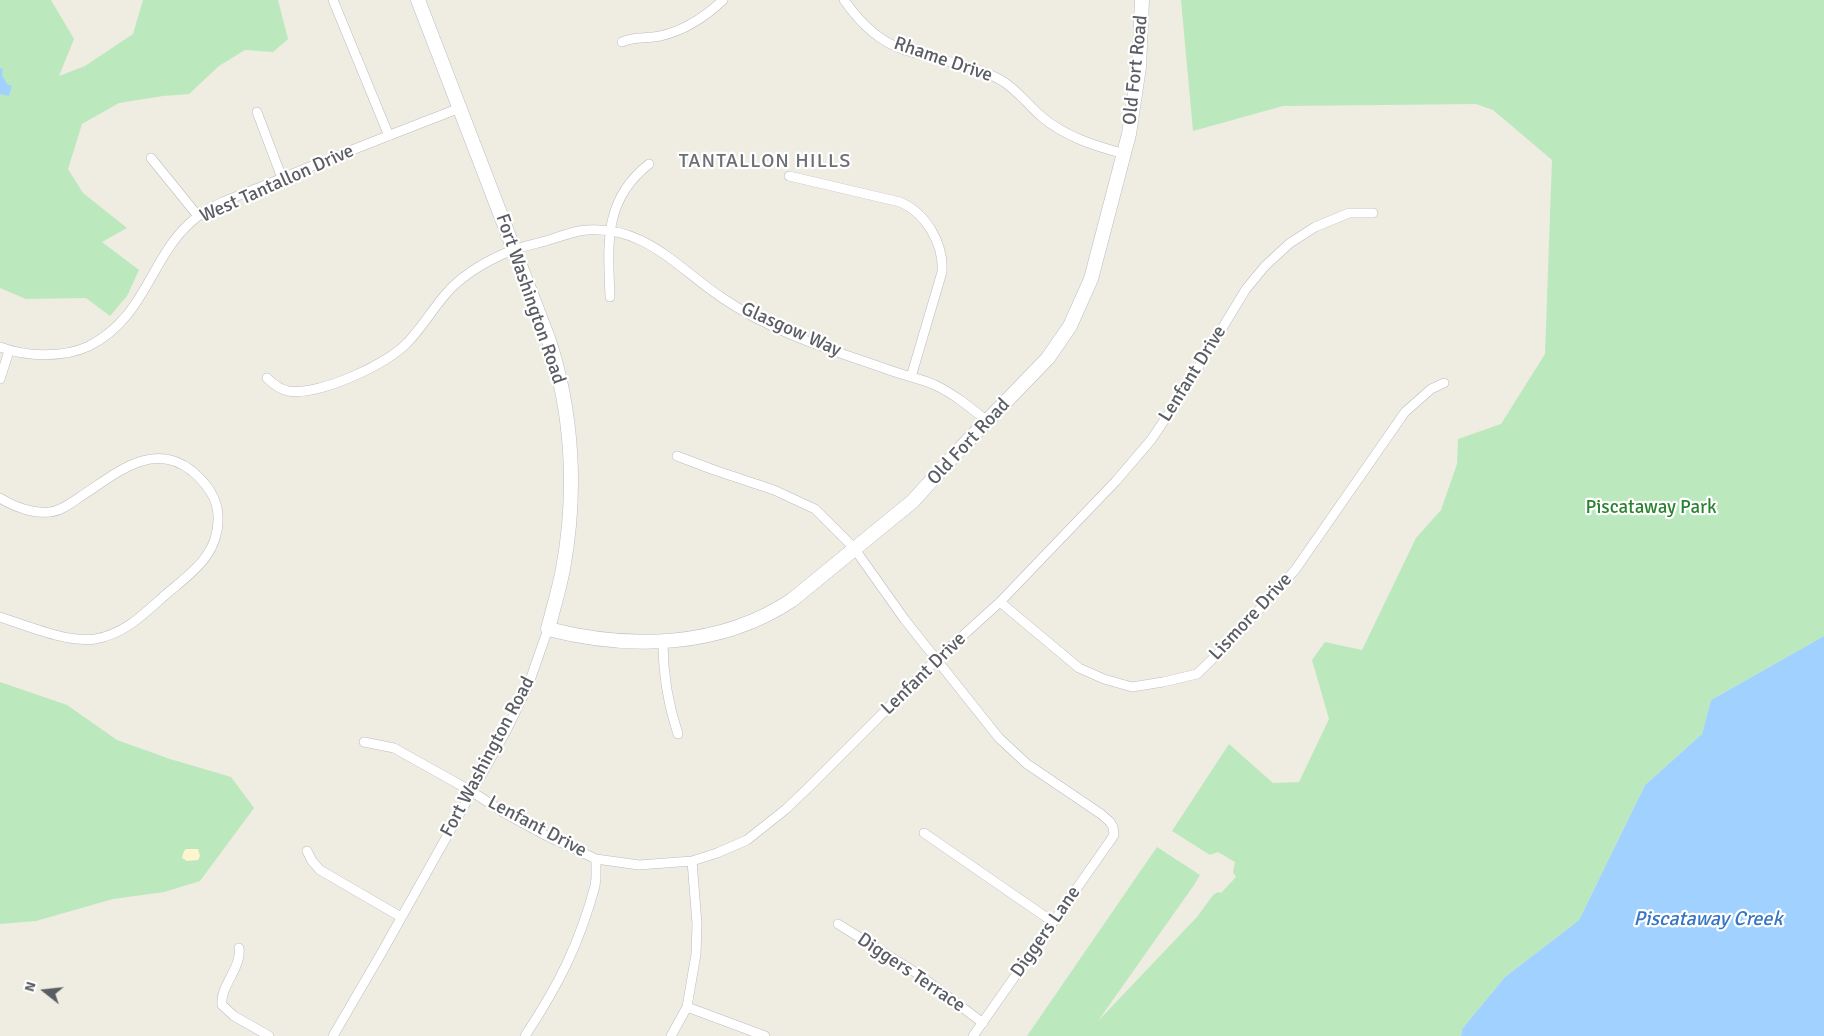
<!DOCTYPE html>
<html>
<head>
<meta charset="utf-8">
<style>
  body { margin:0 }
  #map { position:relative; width:1824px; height:1036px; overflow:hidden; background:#efece1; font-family:Signika,sans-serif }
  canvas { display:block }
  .north { position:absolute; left:20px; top:966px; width:50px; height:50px; -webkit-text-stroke:4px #fff; paint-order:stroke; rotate:286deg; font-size:14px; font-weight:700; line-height:20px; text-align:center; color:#5a5e64 }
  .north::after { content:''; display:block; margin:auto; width:18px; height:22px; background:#5a5e64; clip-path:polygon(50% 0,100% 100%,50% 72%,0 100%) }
</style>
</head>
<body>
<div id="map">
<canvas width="1824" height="1036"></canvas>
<div class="north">N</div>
</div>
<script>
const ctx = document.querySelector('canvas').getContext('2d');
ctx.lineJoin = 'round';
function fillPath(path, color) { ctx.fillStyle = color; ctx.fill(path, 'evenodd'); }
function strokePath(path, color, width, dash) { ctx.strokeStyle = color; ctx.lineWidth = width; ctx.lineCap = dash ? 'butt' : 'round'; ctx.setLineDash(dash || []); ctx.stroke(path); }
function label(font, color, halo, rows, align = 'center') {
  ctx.font = font + ' Signika,sans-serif'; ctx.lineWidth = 4.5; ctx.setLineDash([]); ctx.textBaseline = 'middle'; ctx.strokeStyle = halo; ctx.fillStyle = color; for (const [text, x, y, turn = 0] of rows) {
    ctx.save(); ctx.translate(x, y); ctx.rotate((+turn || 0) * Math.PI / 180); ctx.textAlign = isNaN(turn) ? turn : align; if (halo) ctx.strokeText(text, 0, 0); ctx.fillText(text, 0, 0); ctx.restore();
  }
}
fillPath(new Path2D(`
  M0,0h51l23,39 -15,37 26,-10 48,-32 10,-34h135l10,39 -15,13 -28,-2 -26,16 -30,28 -26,2 -44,7 -37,21 -14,45 15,24 44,35 -25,14 37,28 -12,26 -17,20 -24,-18 -60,1 -26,-11z
  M1181,0h643v636l-113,64 -9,34 -57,51 -66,135 -74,57 -43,52 -1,7h-434l130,-189 43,28 -6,10 -96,136 99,-104 16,-22 5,-3 3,1 15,-16 -3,-5 2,-10 -17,-10 -8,3 -38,-24 57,-87 44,39 26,-1 30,-63 -17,-59 13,-18 37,8 54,-112 25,-28 16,-46 1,-25 43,-15 44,-70 7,-194 -59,-50 -17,-6 -193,2 -90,25z
  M0,682l67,23 50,35 53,19 61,18 23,31 -54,73 -36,11 -51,7 -77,22 -36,3z`), '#bbe9bd');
fillPath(new Path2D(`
  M186,849h12l2,7 -2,4 -11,1 -5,-3 2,-7z`), '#fef4cd');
fillPath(new Path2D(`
  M0,68l3,1 -1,6 5,9 5,2 -3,10 -9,-2z
  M1824,636v400h-363l1,-7 43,-52 74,-57 66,-135 57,-51 9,-34z`), '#a1d2ff');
const minor = new Path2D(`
  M333,0l56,136
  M844,0c14,20 34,41 58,49 32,11 67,14 97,30 17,9 29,26 43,38 24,20 53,29 83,37
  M622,42c12,-6 24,-3 38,-6 23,-5 46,-20 63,-36
  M257,112l25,66
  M151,158l47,58
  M789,176l111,26c26,11 44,42 42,70l-31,105
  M610,297c-2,-53 -7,-97 39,-133
  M0,347c25,10 64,11 89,-1 60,-31 61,-93 108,-129 19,-15 47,-23 69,-32 64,-27 129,-52 194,-77
  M267,378c6,6 12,11 21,13 30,5 99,-26 120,-49 22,-23 32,-49 60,-68 12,-9 33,-20 48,-25 11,-4 24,-6 36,-10 9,-3 18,-6 27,-8 63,-9 96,35 142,66 52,36 112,53 171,74 14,5 30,8 43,14 19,9 36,23 52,36
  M0,379l9,-28
  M677,456l37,14 60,20 41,19 39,39 51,72 94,118 28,26 74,50 9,8 3,5 1,8 -4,6 -137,195
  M0,498c14,9 34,16 50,14 11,-1 21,-9 30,-15 33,-21 72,-58 112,-26 13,11 25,26 26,44 2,40 -27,58 -54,81 -21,19 -40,38 -69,43 -27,4 -68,-13 -95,-22
  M1000,602l79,66 25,11 28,8 31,-5 34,-8 32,-31 66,-73 110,-158 26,-23 13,-6
  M663,642c0,32 5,62 15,92
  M364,742l30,6 77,43 32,21 42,23 51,24 43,6 53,-4 25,-8 30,-13 39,-31 24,-23 127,-127 63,-57 116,-121 35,-41 33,-49 62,-102 19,-23 25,-23 25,-16 34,-14h24
  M924,833l129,89
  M307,851l5,10 8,9 81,47
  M838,924l80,50 65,49
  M239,948c3,20 -19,37 -17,57l12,11 35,20
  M687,1007l78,29
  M333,1036l49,-84 124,-221 22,-45 20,-57
  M525,1036c33,-50 54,-91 70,-150l1,-8v-19
  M671,1036l16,-29 9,-53 1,-30 -5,-63`);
const secondary = new Path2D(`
  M418,0l130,338c25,74 29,155 15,231 -4,21 -10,40 -15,60 82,21 172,19 244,-29l121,-99 46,-51 89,-92 22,-32 21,-47 38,-145 10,-67 3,-67`);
strokePath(minor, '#babcc2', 10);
strokePath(secondary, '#babec5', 15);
strokePath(minor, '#fff', 9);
strokePath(secondary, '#fff', 14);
label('19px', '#5a5e64', '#fff', [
  ["Rhame Drive",943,60,19],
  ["Old Fort Road",1136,70,-84],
  ["West Tantallon Drive",277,184,-24],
  ["Fort Washington Road",530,299,71],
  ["Glasgow Way",791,330,24],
  ["Lenfant Drive",1193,374,-58],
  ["Old Fort Road",969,442,-47],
  ["Lismore Drive",1251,617,-47],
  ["Lenfant Drive",924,674,-44],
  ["Fort Washington Road",488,757,-62],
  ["Lenfant Drive",537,827,28],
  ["Diggers Lane",1046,932,-55],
  ["Diggers Terrace",911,973,34]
]);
label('19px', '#2c8233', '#fff', [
  ["Piscataway Park",1651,508]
]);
ctx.letterSpacing = '1px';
label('20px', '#6b7076', '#fff', [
  ["TANTALLON HILLS",765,162]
]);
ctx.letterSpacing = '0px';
label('italic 20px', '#3776c4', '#fff', [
  ["Piscataway Creek",1708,920]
]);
</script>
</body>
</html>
